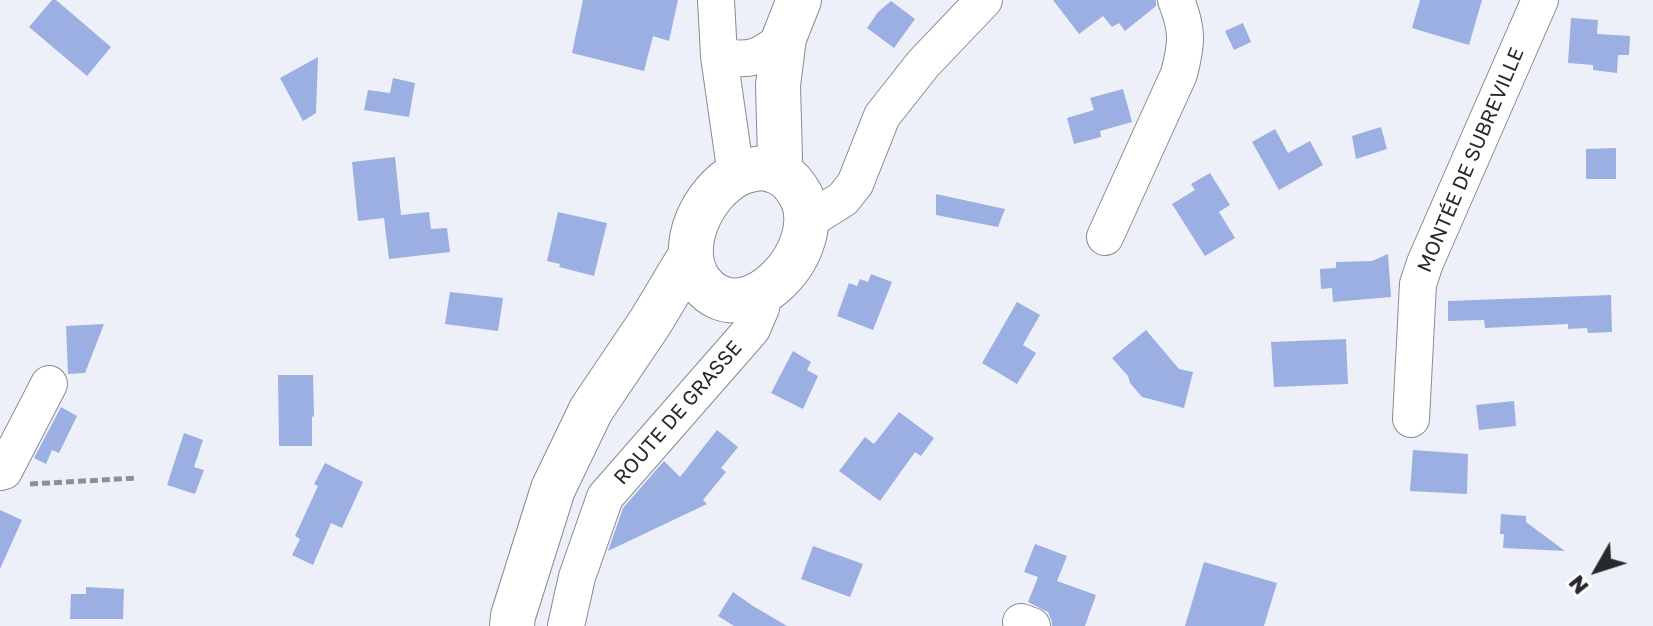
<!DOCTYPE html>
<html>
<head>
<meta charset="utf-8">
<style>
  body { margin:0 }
  #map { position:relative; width:1653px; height:626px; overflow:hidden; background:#edf0f8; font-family:"Golos Text",sans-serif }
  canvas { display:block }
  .north { position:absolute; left:1557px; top:530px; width:80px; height:80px; -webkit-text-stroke:6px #fff; paint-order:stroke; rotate:231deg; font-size:22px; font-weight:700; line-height:32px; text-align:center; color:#28292c }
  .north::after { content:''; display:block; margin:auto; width:28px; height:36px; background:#28292c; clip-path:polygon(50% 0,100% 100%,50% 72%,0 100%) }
</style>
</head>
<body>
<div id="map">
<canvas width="1653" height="626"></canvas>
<div class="north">N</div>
</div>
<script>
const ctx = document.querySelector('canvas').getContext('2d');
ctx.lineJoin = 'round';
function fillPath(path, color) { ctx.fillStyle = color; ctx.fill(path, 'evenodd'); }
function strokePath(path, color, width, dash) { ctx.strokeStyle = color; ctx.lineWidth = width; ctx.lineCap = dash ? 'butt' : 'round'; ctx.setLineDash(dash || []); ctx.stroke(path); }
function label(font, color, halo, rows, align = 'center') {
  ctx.font = font + ' "Golos Text",sans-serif'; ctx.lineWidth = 8; ctx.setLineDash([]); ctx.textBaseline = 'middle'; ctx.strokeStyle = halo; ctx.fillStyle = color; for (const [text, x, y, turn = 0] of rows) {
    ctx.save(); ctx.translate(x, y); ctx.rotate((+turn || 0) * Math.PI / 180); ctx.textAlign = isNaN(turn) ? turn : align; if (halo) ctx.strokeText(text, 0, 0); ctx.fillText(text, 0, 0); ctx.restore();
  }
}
fillPath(new Path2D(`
  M52,0h4l55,47 -24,29 -58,-49z
  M583,0h95l-9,41 -16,-5 -9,35 -72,-18z
  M1053,0h103v6l-31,25 -6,-8 -7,4 -9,-11 -24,18z
  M1420,0h62l-13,45 -57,-17z
  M891,1l24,18 -21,29 -27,-20 11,-16z
  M1571,18l27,2 -1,14 33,2 -1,19h-11l-1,18 -24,-3v-5l-25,-2z
  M1243,23l8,19 -17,8 -9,-19z
  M318,57l-2,56 -13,8 -23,-43z
  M393,78l22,5 -6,34 -45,-7 4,-20 22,3z
  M1123,89l9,33 -32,9 1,6 -27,7 -7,-26 27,-8 -4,-12z
  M1381,127l6,22 -31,10 -4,-23z
  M1275,129l13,24 22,-12 13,24 -44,25 -27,-48z
  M1616,148v31h-30v-30z
  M395,157l6,58 28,-3 2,17 16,-1 3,24 -61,7 -5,-41 -26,3 -6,-59z
  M1210,173l20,32 -11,7 16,26 -30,18 -33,-52 23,-14 -4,-6z
  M936,194l69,15 -7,18 -62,-12z
  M558,212l49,11 -13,53 -35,-9 1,-3 -13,-3z
  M1388,254l3,43 -58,5 -1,-14 -11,1 -1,-20 16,-1v-6l36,-1z
  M871,274l21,8 -19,48 -36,-14 12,-33 8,3 3,-7 8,3z
  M450,292l53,6 -5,33 -53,-7z
  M1611,295l1,37 -24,1 -1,-5 -19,1v-5l-83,4 -1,-8 -36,1v-20z
  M1017,302l23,13 -17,30 13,8 -19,31 -35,-21z
  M104,324l-19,49 -17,1 -2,-48z
  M1146,330l33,39 14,3 -9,36 -42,-11 -12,-14 -2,-7 -16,-18z
  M1346,339l2,45 -74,3 -3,-45z
  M793,351l18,11 -4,8 11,6 -15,33 -32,-16z
  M278,375h35l1,41 -2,1v29h-33z
  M1514,401l2,25 -37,4 -3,-25z
  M61,407l16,9 -18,37 -7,-3 -6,14 -12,-6z
  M899,412l35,26 -13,18 -6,-4 -35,49 -41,-30 26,-34 9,7z
  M717,430l21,17 -17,21 5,4 -23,28 4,4 -99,47 15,-43 41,-47 16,16z
  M184,433l19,7 -9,27 10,3 -9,24 -28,-9z
  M1413,450l55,4 -1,40 -57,-3z
  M325,463l38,19 -21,46 -11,-5 -18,42 -21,-10 8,-16 -5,-3 23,-50 -4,-2z
  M0,510l22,10 -22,49z
  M1501,514l25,2v6l39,29 -62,-3 1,-14h-4z
  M1035,544l32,12 -10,25 39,14 -11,31h-33v-4l-4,-10 -20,-10 10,-25 -14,-5z
  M813,546l50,18 -13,33 -49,-18z
  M1204,562l73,21 -13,43h-79z
  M86,587l38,2 -1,30h-53l1,-25h15z
  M733,592l20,14 34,20h-53l-16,-10z`), '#9cafe3');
const minor = new Path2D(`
  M716,0l3,56 17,119
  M719,56c31,6 41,2 65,-18
  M807,216l12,-2 24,-15 12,-15 27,-68 41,-52 61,-64
  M1105,237l74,-163c8,-31 9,-44 -3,-74
  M1411,419l7,-135 7,-21 115,-263
  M0,472l4,-1 45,-87
  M1021,622l11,4
  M566,626l11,-49 28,-80 147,-168 9,-21 2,-15`);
const major = new Path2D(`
  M762,168c19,3 28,9 38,26 30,54 -55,145 -99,89 -26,-34 2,-92 37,-109 8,-4 16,-5 24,-6z
  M779,171l1,-12 -2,-74 6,-47 15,-38
  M512,626l1,-10 40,-127 38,-79 60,-89 39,-65`);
strokePath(minor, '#888b92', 38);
strokePath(major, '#888b92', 46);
strokePath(new Path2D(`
  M30,484l107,-6`), '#8d8f94', 5, [8, 4]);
strokePath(minor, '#fff', 36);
strokePath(major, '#fff', 44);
label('20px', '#28292c', '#fff', [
  ["MONTÉE DE SUBREVILLE",1471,160,-67],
  ["ROUTE DE GRASSE",678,413,-49]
]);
</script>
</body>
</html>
